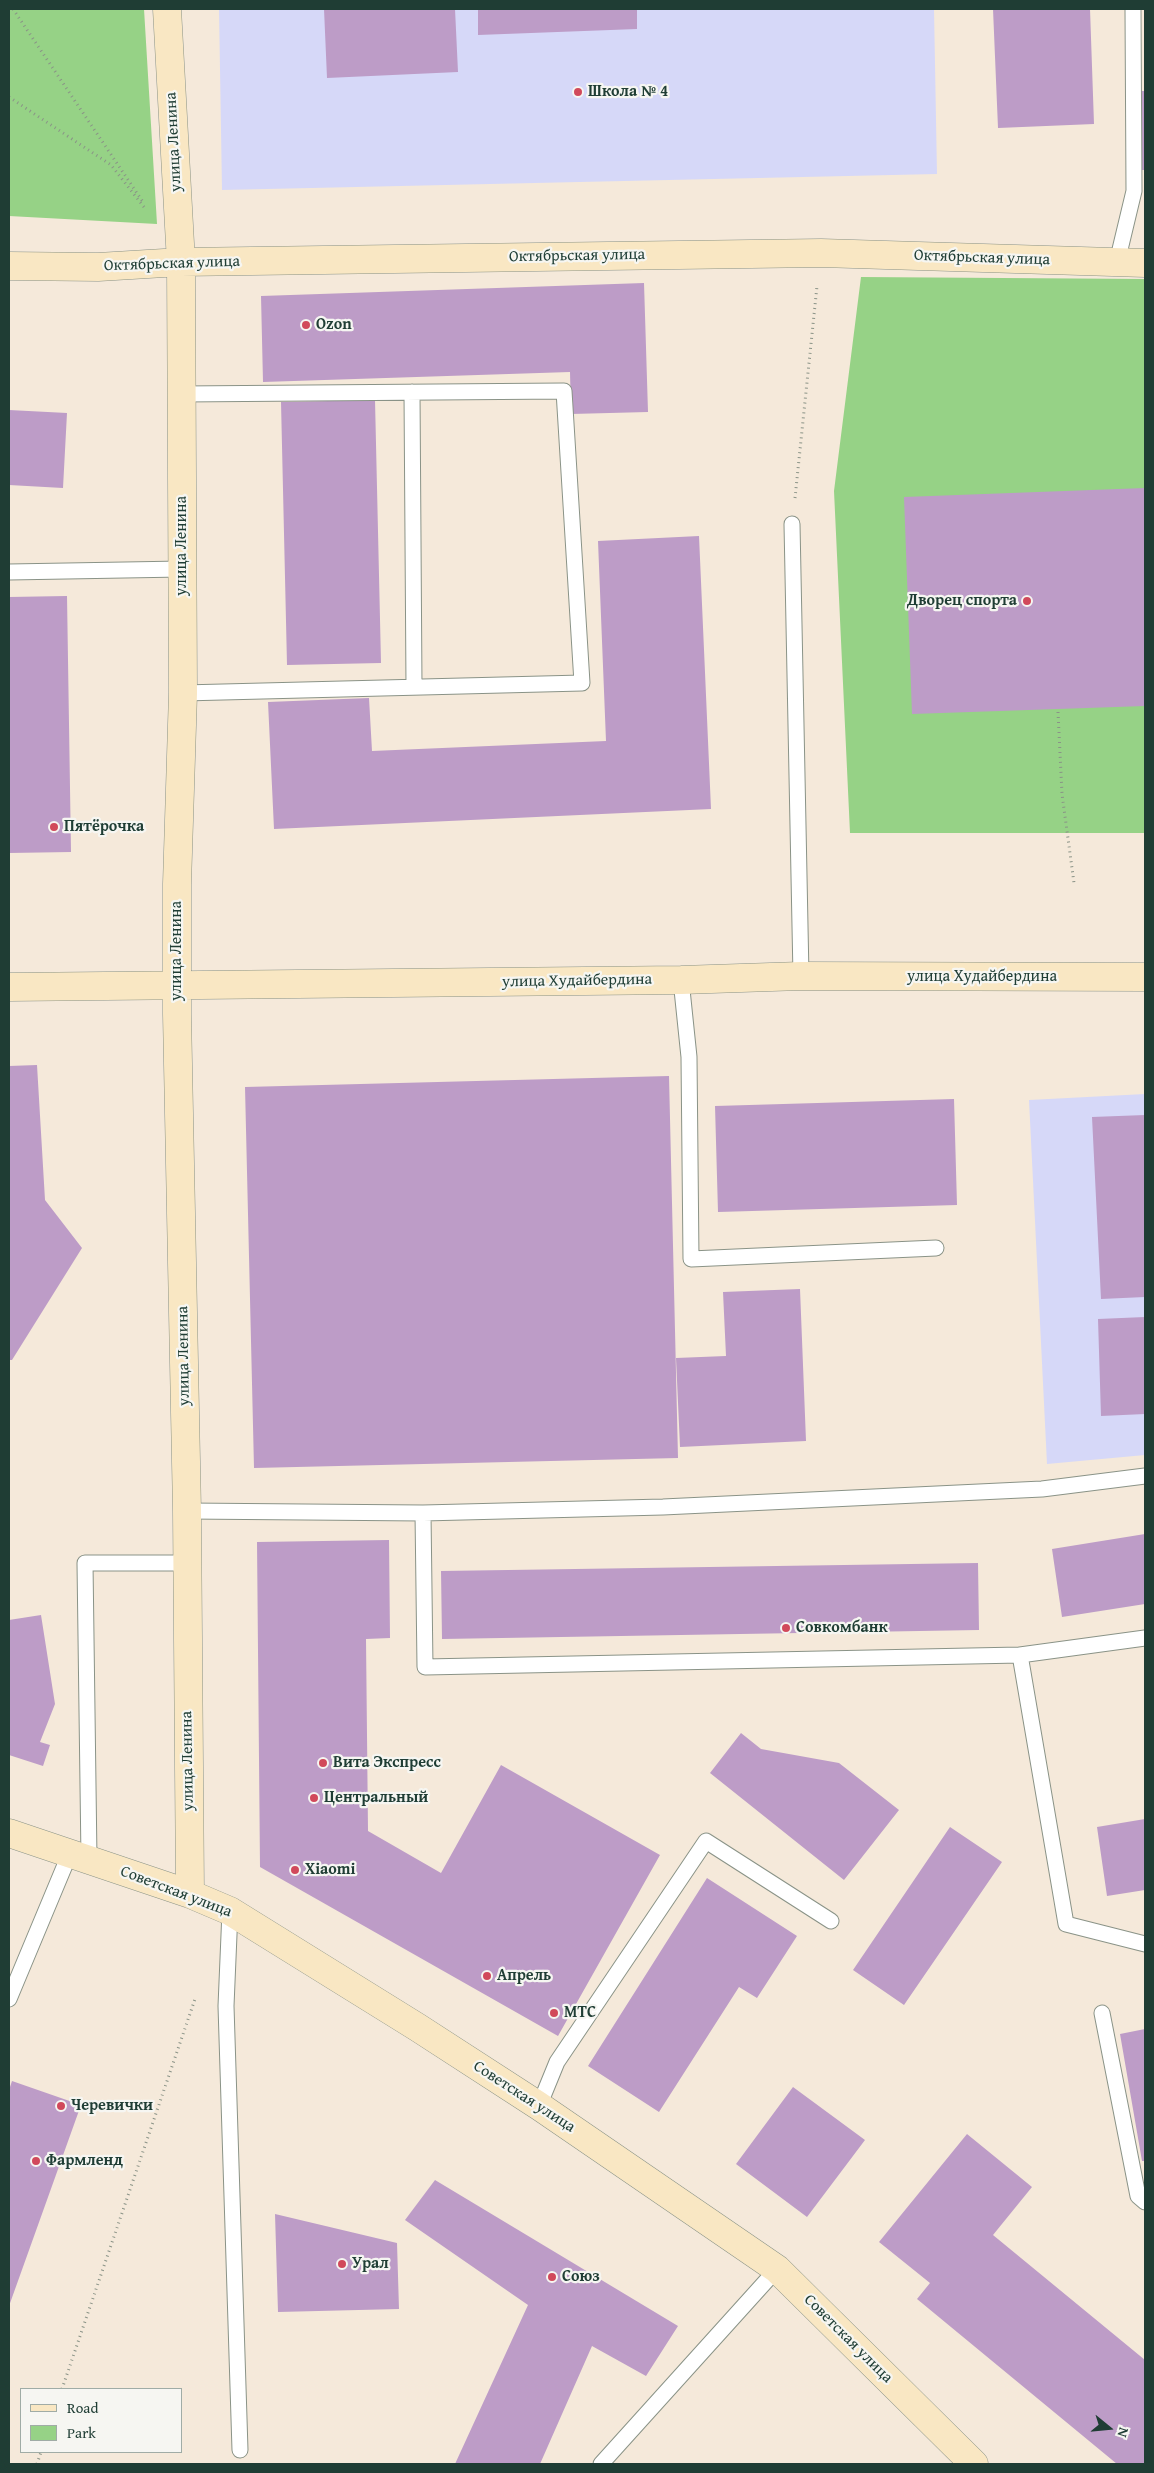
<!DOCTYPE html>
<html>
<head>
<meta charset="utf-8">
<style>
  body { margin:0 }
  #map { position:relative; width:1154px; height:2473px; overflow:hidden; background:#f5e9da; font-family:"Gentium Book Plus",serif }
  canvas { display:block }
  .frame { position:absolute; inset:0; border:10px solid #1f3d34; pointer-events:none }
  .legend { position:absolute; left:20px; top:2388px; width:162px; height:65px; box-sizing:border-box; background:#f6f6f2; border:1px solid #a0aca6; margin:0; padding:6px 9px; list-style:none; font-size:15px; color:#1f3d34 }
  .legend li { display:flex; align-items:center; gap:10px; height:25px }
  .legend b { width:25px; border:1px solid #a0aca6 }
  .north { position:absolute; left:1084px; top:2403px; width:50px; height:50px; -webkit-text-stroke:4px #f6f6f2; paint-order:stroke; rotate:107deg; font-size:14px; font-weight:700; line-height:20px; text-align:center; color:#1f3d34 }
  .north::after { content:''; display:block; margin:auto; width:18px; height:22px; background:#1f3d34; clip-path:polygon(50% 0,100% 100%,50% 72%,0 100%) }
</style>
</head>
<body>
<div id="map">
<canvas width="1154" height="2473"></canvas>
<div class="frame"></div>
<ul class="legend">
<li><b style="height:6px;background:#f9e7c3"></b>Road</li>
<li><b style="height:14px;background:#96d286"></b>Park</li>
</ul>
<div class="north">N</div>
</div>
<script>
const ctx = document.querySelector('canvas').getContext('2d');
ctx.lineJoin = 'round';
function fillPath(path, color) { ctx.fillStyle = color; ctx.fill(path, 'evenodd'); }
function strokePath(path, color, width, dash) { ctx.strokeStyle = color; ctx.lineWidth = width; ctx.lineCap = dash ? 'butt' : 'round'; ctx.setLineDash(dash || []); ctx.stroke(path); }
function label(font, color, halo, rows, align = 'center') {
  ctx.font = font + ' "Gentium Book Plus",serif'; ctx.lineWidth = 4.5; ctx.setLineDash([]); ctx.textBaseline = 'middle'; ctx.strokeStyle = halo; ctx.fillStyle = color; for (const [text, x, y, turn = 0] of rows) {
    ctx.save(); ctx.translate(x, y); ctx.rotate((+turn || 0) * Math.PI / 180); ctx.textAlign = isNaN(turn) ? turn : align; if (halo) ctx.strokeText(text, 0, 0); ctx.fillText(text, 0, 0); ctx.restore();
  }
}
fillPath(new Path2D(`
  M219,9h715l3,165 -715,16z
  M1145,1094v361l-98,9 -18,-364z`), '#d6d8f8');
fillPath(new Path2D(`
  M9,9h135l13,215 -148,-8z
  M861,277l284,2v554h-295l-16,-342z`), '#96d286');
fillPath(new Path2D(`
  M324,9h131l3,63 -131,6z
  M478,9h159v20l-159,6z
  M993,9h97l4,115 -96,4z
  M1138,91h7v79h-6z
  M644,283l4,129 -77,2 -1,-42 -307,10 -2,-86z
  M375,400l6,263 -94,2 -6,-263z
  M9,410l58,3 -4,75 -54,-3z
  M1145,488v218l-233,8 -8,-217z
  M699,536l12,273 -437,20 -6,-127 101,-4 3,53 234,-10 -8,-200z
  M67,596l4,256 -62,1v-256z
  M37,1065l8,135 37,48 -70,112h-3v-294z
  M669,1076l9,382 -424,10 -9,-381z
  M954,1099l3,106 -239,7 -3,-106z
  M1145,1115v182l-44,2 -9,-182z
  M800,1289l6,152 -126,6 -4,-89 50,-2 -3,-64z
  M1145,1317v97l-44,2 -3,-97z
  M1145,1534v70l-83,13 -10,-68z
  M389,1540l1,98 -24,1 2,192 73,42 60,-108 159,90 -102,181 -298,-169 -3,-325z
  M978,1563l1,67 -537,9 -1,-68z
  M41,1615l14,89 -15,38 10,3 -7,21 -34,-11v-135z
  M741,1733l20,16 78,14 60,47 -55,70 -134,-107z
  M1145,1819v71l-38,6 -10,-69z
  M950,1827l52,35 -98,143 -51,-35z
  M707,1878l90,58 -40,62 -18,-11 -80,125 -71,-46z
  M1145,2029v132h-3l-22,-127z
  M12,2081l69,24 -72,201v-216z
  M793,2087l72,53 -58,77 -71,-53z
  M967,2134l65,53 -39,48 152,125v104h-28l-200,-165 13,-16 -51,-41z
  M435,2180l243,146 -32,50 -54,-30 -52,118h-85l73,-159 -123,-85z
  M275,2214l122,29 2,66 -121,3z`), '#bd9cc7');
const lane = new Path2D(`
  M1117,262l17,-71 -1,-182
  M412,392l2,295
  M181,394l383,-3 18,292 -399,10
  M792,524l9,452
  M9,572l173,-3
  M681,980l8,77 2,202 245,-11
  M187,1511l236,2 240,-6 379,-18 103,-13
  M423,1513l2,154 595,-12 125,-17
  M1020,1655l46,269 79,20
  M89,1859l-4,-296h101
  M230,1911l-4,95 14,444
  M9,1999l61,-146
  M1102,2013l36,183 7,6
  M539,2106l18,-44 149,-221 125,80
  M601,2464l176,-195`);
const secondary = new Path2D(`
  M167,9l14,253 2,431 -6,191v130l10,497 3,383
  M9,266l89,1 83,-5 640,-9 324,10
  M9,987l672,-7 120,-4 344,1
  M9,1833l181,61 40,17 187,116 122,79 238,163 197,195`);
strokePath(lane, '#8a9387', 17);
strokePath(secondary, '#8a9387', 29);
strokePath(new Path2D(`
  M13,9l130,193
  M9,97l102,68 33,42
  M795,498l22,-212
  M1058,712l4,82 12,89
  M62,2389l133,-390
  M37,2464l4,-12`), '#8a9387', 3, [1, 4]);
strokePath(lane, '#fff', 15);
strokePath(secondary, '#f9e7c3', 28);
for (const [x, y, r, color] of [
  [578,92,5,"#d1495b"],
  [306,325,5,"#d1495b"],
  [1027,601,5,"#d1495b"],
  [54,827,5,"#d1495b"],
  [786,1628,5,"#d1495b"],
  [323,1763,5,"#d1495b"],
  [314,1798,5,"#d1495b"],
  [295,1870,5,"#d1495b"],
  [487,1976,5,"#d1495b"],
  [554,2013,5,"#d1495b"],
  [61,2106,5,"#d1495b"],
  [36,2161,5,"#d1495b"],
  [342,2264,5,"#d1495b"],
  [552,2277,5,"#d1495b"]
]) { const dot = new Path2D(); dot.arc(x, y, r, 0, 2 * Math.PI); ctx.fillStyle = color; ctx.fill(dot); strokePath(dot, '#f6f6f2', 2); }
label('bold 16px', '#1f3d34', '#f6f6f2', [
  ["Школа № 4",588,92],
  ["Ozon",316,325],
  ["Дворец спорта",1017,601,"right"],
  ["Пятёрочка",64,827],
  ["Совкомбанк",796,1628],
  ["Вита Экспресс",333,1763],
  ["Центральный",324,1798],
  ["Xiaomi",305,1870],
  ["Апрель",497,1976],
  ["МТС",564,2013],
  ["Черевички",71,2106],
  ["Фармленд",46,2161],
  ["Урал",352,2264],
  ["Союз",562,2277]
], 'left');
label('16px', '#1f3d34', '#f6f6f2', [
  ["улица Ленина",174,142,-93],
  ["Октябрьская улица",577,256,-1],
  ["Октябрьская улица",982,258,2],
  ["Октябрьская улица",172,264,-2],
  ["улица Ленина",182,546,-90],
  ["улица Ленина",177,951,-90],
  ["улица Худайбердина",982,977],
  ["улица Худайбердина",577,981,-1],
  ["улица Ленина",184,1356,-91],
  ["улица Ленина",188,1761,-91],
  ["Советская улица",176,1892,21],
  ["Советская улица",524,2097,33],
  ["Советская улица",848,2339,45]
]);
</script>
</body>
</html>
